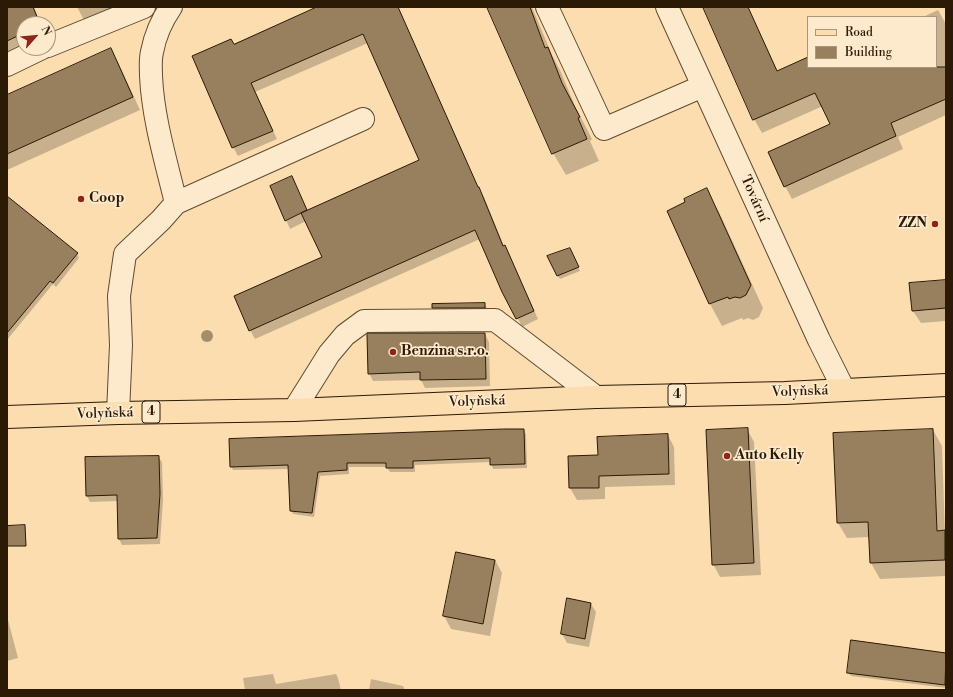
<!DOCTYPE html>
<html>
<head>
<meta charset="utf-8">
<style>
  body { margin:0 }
  #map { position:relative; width:953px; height:697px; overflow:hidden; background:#fcddb0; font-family:"Libre Bodoni",serif }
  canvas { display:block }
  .frame { position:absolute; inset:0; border:8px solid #2b1a05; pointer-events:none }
  .legend { position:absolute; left:807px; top:16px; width:130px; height:52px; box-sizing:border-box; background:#fde9cc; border:1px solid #a9967c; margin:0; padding:5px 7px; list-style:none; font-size:12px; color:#2b1a05 }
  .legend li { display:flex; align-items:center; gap:8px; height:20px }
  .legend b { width:20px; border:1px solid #a9967c }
  .north { position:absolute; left:16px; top:16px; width:40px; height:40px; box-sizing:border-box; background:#fde9cc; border:1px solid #a9967c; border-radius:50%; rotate:63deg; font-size:11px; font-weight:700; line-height:16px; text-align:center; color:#2b1a05 }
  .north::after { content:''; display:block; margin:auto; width:14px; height:18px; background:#8f2418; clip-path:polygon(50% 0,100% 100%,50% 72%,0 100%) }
</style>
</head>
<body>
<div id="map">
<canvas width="953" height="697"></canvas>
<div class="frame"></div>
<ul class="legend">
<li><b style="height:5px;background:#fcddb0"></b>Road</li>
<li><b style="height:11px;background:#987f5e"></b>Building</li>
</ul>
<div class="north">N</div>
</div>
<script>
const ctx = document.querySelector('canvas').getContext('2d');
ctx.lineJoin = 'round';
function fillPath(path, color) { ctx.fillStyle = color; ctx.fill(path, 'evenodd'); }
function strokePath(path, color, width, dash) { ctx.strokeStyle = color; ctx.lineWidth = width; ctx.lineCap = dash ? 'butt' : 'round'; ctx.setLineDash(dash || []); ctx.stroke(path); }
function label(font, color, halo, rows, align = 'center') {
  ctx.font = font + ' "Libre Bodoni",serif'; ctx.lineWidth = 3.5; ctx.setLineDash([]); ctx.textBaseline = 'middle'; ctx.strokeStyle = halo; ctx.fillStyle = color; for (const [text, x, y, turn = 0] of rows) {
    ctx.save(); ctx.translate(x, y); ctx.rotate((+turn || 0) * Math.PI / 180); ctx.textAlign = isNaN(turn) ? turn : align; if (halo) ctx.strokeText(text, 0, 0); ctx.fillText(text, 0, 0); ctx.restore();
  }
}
fillPath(new Path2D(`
  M7,7h27l7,17h-17v24l-17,8z
  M77,7h42l-34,15z
  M320,7h78l80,181 6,9 20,49 5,9 29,64 -16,8 -42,-88 -225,100 -5,-9 73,-72 -17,-37 -16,8 -4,-9 10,-34 12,26 112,-51 -52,-118 -113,49 22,47 -39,17 -5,-9v-102z
  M488,7h44l20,48 8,15 15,36 17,33 -2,2 9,20 -33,14 -13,-22z
  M704,7h44l30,65 30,-14v9h128v-50h-13l15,-7 8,14v91l-48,22 5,12 -111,50 -7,-13 46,-61 -8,-19 -61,27 -8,-14z
  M111,49l7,13 22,48 -133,60v-74z
  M706,190l13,22 44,96 -4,9 -6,3 -5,-2 -5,2 -1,-2 -20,8 -12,-22 -42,-93 18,-9z
  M7,198l70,56 2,4 -23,29 -3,-3 -46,56z
  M571,253l9,18 -20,8 -3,-4z
  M946,281v40l-25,2 -8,-12z
  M484,304l3,4v3l-52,1 -2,-4z
  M485,334l4,8 1,44 -65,2 -4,-8 -48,1 -4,-8z
  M747,429l7,13 7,133 -41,2 -7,-13z
  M523,430l3,4 1,34 -34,1 -2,-7 -76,3v7h-25l-3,-5h-38v7l-29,2 -6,41 -21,-3 -2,-4 -2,-41 -56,1 -2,-4z
  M933,430l9,16 3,87 1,2v41l-66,3 -9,-16 -1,-26 -23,1 -9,-15z
  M668,435l6,12 1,38 -70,2v12l-28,1 -7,-12 29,-32z
  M158,457l4,5 1,38 -3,44 -38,1 -3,-6 -1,-38 -28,1 -3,-6z
  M495,560l7,13 -12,63 -39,-7 -7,-13z
  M568,599l23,5 5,8 -7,35 -22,-4 -5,-9z
  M7,616l11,42 -11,3z
  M852,641l94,13v34l-95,-12 -3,-4z
  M273,674l3,10 60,-10 2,4 3,12h-96l-2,-12z
  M371,679l32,7 2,4h-36z`), '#0003');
const building = new Path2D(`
  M7,7h26l7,17h-16v9l-17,8z
  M317,7h81l80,180h1l24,59 2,-1 29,66 -18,8 -14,-27 -27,-62 -226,101 -15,-35 88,-39 -21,-44 118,-53 -56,-126 -112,49 22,48 -41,17 -40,-92 39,-17 3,5z
  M487,7h43l15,41 3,-1 14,36 18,34 -2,1 9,21 -35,15z
  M703,7h45l29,64 31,-14v10h138v32l-55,24 5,13 -112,51 -16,-35 62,-28 -15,-31 -62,27z
  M111,48l22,49 -126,57v-59z
  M292,176l15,34 -22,11 -15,-35z
  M707,188l44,97 -5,10 -6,3 -5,-1 -6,2 -1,-2 -19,7 -42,-93 18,-9 -1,-3z
  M7,196l71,57 -25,30 -3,-2 -43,52z
  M570,248l9,19 -22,9 -10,-20z
  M946,280v28l-34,3 -3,-28z
  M485,303v5h-53v-4z
  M368,333h117l1,46 -66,1v-8l-52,2 -1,-39z
  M748,428l6,135 -42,2 -6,-135z
  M504,429h20l1,35 -35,1v-7l-77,3v7h-27v-5h-39v7l-29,2 -6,41 -22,-2 -2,-46 -58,2 -1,-28z
  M933,429l4,102 8,-1v30l-75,3 -2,-41 -31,1 -4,-90z
  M668,434l1,40 -70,2v12h-30l-1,-32 30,-1 -1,-18z
  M159,456l1,38 -3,44 -39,1 -1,-44 -31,1 -1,-39z
  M25,525l1,21h-19v-20z
  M456,552l39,8 -12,64 -40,-8z
  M567,598l24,5 -6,36 -24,-5z
  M851,640l95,13 -1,32 -98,-12z`);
fillPath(building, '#987f5e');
strokePath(building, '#2b1a05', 1);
const minor = new Path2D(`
  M547,7l57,122 99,-43
  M667,7l152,333 25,50
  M48,46l96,-39
  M7,65l35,-17
  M176,203l187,-84
  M294,410l35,-56 16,-19 19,-14 131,-1 101,77
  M118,413l3,-68 -2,-49 6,-42 36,-34 15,-17c-10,-42 -23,-84 -25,-127 0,-8 -1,-16 1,-24 3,-16 10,-32 19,-45`);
const major = new Path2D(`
  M7,417l111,-4 176,-3 302,-13 189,-4 161,-8`);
strokePath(minor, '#5f4b30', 24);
strokePath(major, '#2b1a05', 24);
strokePath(minor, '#fde9cc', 22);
strokePath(major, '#fcddb0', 22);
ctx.fillStyle = '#a68d6a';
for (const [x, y] of [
  [207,336]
]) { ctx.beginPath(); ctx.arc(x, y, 6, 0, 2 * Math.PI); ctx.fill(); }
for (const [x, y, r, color] of [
  [81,199,4,"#8f2418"],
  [935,224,4,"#8f2418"],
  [393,352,4,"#8f2418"],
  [727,456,4,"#8f2418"]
]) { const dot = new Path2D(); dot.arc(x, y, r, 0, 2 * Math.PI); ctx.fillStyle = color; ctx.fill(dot); strokePath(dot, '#fde9cc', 1.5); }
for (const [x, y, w] of [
  [677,395,18],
  [151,412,18]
]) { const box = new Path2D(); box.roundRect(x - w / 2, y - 11, w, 22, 3); ctx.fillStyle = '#fde9cc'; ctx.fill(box); strokePath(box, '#2b1a05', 1); }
label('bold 13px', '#2b1a05', null, [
  ["4",677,395],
  ["4",151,412]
]);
label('bold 14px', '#2b1a05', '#fde9cc', [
  ["Coop",89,199],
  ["ZZN",927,224,"right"],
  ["Benzina s.r.o.",401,352],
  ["Auto Kelly",735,456]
], 'left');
label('14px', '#2b1a05', '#fde9cc', [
  ["Tovární",754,199,66],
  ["Volyňská",800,392,-2],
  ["Volyňská",477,402,-2],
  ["Volyňská",105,414,-2]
]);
</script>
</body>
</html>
